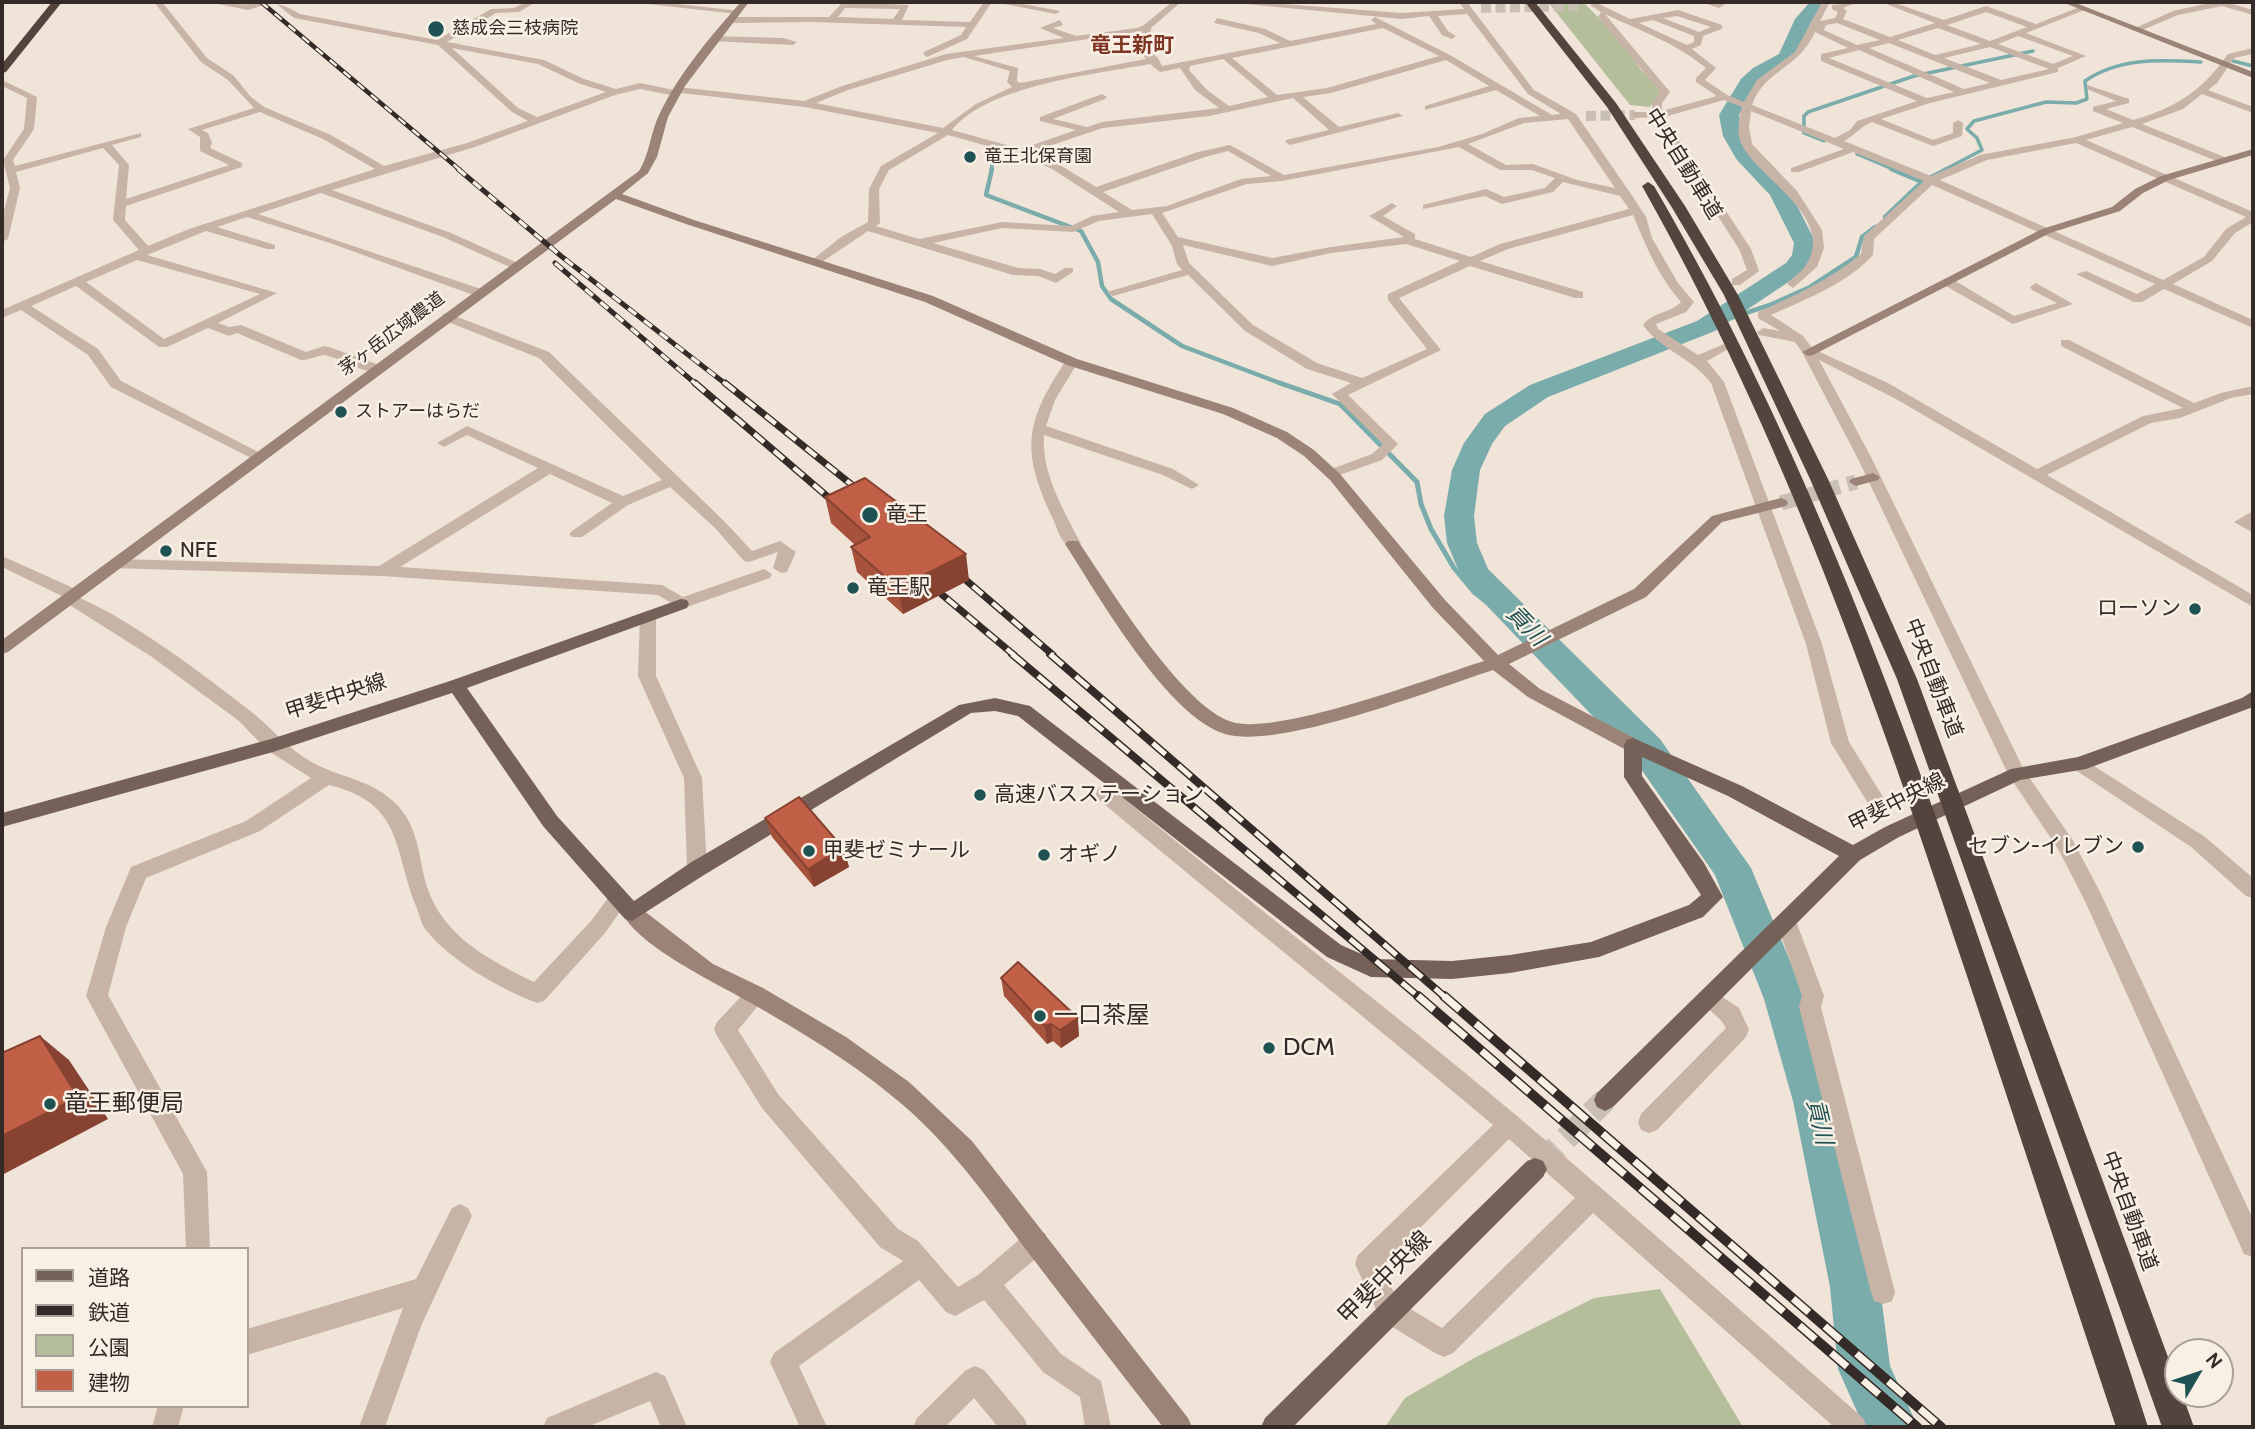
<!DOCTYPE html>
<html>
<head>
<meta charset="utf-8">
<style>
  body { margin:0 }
  #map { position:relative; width:2255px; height:1429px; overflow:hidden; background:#f0e4d9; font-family:Cabin,"Noto Sans JP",sans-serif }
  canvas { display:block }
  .frame { position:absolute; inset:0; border:4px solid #342a27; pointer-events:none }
  .legend { position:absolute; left:21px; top:1247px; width:228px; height:161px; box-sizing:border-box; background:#f8efe5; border:2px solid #aaa099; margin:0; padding:9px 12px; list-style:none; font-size:21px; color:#342a27 }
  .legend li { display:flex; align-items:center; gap:14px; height:35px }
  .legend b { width:35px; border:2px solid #aaa099 }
  .north { position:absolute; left:2164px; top:1338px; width:70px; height:70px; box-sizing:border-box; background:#f8efe5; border:2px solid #aaa099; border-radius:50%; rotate:51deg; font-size:19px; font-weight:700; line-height:28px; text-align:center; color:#342a27 }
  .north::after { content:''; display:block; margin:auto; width:24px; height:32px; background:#1e5253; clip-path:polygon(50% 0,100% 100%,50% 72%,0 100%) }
</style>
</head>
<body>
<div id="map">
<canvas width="2255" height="1429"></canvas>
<div class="frame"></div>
<ul class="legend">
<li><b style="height:9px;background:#756158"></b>道路</li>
<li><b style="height:9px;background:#342a27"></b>鉄道</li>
<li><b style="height:19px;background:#b4be9a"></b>公園</li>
<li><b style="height:19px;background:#c15f47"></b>建物</li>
</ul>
<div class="north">N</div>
</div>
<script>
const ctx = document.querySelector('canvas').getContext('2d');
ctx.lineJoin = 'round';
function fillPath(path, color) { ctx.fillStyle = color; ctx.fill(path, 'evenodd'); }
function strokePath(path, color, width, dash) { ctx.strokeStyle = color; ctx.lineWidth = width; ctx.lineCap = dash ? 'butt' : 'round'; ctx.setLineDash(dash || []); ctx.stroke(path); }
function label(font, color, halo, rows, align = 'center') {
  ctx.font = font + ' Cabin,"Noto Sans JP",sans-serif'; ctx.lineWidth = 5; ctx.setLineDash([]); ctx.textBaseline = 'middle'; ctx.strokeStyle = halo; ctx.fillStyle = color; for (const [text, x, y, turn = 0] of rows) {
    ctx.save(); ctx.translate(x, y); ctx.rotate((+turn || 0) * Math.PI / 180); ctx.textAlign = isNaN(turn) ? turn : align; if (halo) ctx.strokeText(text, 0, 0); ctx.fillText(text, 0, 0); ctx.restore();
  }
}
fillPath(new Path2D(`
  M1548,2h35l31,31 27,37 16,16 3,6 -10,15 -20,-2z
  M1660,1289l83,138h-358l20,-29 71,-41 118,-59z`), '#b4be9a');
strokePath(new Path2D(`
  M2233,61l20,5
  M1824,141l-20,-8v-17l4,-4 106,-36 119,-25
  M1857,154l38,16
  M991,170l5,-20
  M1944,170l38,-20 -5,-12 -10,-9 7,-8 72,-19 30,1 11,-4 -2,-18c35,-24 75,-21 116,-19`), '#7aacab', 3.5);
strokePath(new Path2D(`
  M992,169l-6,26 95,36 17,31 4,24 9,13 71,47 103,39
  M1891,169l31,13
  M1885,217l37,-35 25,-13
  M1706,326l64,-21 40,-18 46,-30 6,-20 13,-10`), '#7aacab', 4.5);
strokePath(new Path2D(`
  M1280,383l60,21 77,78 4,22 10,25 23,39 20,24 73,57`), '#7aacab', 5);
fillPath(new Path2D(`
  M1810,2h17l-15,18 -10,27 -11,15 -24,14 -11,10 -17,29 4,21 12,21 35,35 26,51 -1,13 -13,17 -87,58 -167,66 -43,29 -13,18 -12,26 -6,46 3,27 11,26 172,170 91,129 55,131 31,102 43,186 10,79 28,61h-54l-26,-58 -8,-82 -37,-186 -29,-102 -49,-124 -81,-116 -171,-178 -16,-38 -3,-27 8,-46 12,-27 21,-29 45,-29 167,-64 89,-58 6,-8 2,-12 -24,-48 -33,-35 -14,-24 -4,-21 22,-36 12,-11 26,-14 16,-35z`), '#7aacab');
strokePath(new Path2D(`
  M1481,8l99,-2
  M1586,116l49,-1`), '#cabfb5', 10, [10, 4.5]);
strokePath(new Path2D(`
  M1781,503l75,-21`), '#cabfb5', 15, [15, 8]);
strokePath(new Path2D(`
  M1540,1164l65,-64`), '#cabfb5', 24, [24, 12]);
fillPath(new Path2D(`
  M154,2h8l45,56 27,18 16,20 14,11 67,28 53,31 83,-23 61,-22 -16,-9 -74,-67 -144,-27 -20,-16 -26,8 -40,-8c13,0 27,3 39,2 26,0 30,-4 53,10l137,26 54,-31 23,-1 12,-6h10l-17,10 -23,1 -49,29 97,18 40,19 32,10 24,-6 34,7 4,-3 126,14 38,-15 104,-32 118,-16 -24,-10 20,-8 3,5 -10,3 23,8 61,-8 7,-3 28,-23h9l-30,26 -2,23 9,7 4,8 118,-23 -21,-10 -45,-10 3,-5 48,11 25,12 86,-17 -5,-4 4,-3 75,38 102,60 9,-1 -33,-20 -61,-80 -29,2 10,15 8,5 -4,3 -10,-4 -13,-19 -27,3 -177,-17h32l145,11 62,-4 -5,-7h8l67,88 42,24 55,80 15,23 6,21 26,45 16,19 -8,10 -30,12 2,5 40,26 26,-11 6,4 -23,13 17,21 98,262 27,98 36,58 -2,5 -7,2 -7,-2 -38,-62 -25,-99 -95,-261c-20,-26 -52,-34 -68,-58 9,-13 28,-12 38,-23 -24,-28 -34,-54 -48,-87l-125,34 -28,12 103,31v6h-8l-105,-32 -71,32 42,52 -93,45 50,49 -16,16 -51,18 -7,-4 2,-3 46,-17 11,-10 -51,-50 19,-11 -44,-14 -62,-38 -57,-56 -75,21 -6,-4 75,-22 -5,-6 -5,-18 -20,-32 -53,7 -26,11 -71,-4 -69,15 85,25 22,1 15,5 10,-6h8v4l-17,11 -18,-7 -25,-1 -145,-44 -52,35 -6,-4 2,-2 29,-23 27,-15 1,-33 12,-23 57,-33 -133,-26 -124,-14 -5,3 -36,-7 -25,6 -140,52 -143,43 119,43 69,31v4h-8l-69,-31 -122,-44 -63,21 226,76v6h-8l-146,-53 -83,-26 -30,10 58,18v4h-8l-61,-18 -59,24 130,38 -59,30 11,4 12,-2 65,27 18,-6 5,1 53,19v6c-17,3 -37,-12 -54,-16 -9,-3 -17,5 -27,4l-64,-27 -8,3 -21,-8 -41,19h-8l-83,-61 -45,20 67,43 23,32 141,73v6l-5,1 -146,-74 -23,-32 -67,-45 -19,8v-8l137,-60 -26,-30 6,-55 -16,-17 -87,24 4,16 -12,51 -6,3v-24l8,-30 -7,-28 21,-31 3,-31 -25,-12v-6l35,17 -3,32 -21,31 2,6 126,-33v4l-29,8 17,20 -3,34 103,-34 -29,-14v-14l-12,-8 66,-21 -26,-28 -27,-18zM1383,28l56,28 -112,32 -50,7 -45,-37zM1142,31l-2,20 6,8 -126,24 -3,-2 1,-13 -44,-12zM452,48l86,16 40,19 28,9 -69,25 -19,-9zM964,57l46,14 -3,11 5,5 -36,17 -33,24 -127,-25 32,-13 99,-30zM1223,59l45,38 -39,9 -22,-16 -18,-20 1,-4zM1446,60l43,26 -64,20v4l71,-20 44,26 -21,2 -37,16 -44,13 -154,28 -54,-30 -32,7 -102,35 -36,-22 -29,-13 72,-24 106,-12 84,-18 36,32 -43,10 -1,2 5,3 113,-29 -5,-3 -59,14 -36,-30 28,-4zM1150,64l10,8 20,-4 15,22 24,18 -117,14 -15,5 -34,-8 52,-20 2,-2 -5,-3 -62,23v4l36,9 -55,19 -69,-19c36,-45 144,-56 198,-66zM260,112l63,27 52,30 -186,60 -41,17 -23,-26 1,-14 116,-39v-4l-32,-15 2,-5 -4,-10 -6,-3zM1568,119l47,69 -38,-8 -44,-16 -27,1 -38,-21 56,-21zM948,135l75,21 29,13 67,43 -27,4 -21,10 -69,-4 -83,17 -43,-13 4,-3 -1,-34 10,-19zM1459,147l41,23h32l23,8 -10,10 -41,9 -18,-8 -63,16v4l62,-13 17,8 51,-12 10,-10 57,14 9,13 -129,35 -29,13 -56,-18v-5l-32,-18 14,-10 -5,-3 -23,13 35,21 -73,10 -59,11 -94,-21 -16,-24 85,-29 35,-3zM1228,151l43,25 -30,3 -74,27 -35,4 -29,-18 102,-35zM1406,244l54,17 -72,33v6l39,49 -65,29 -45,-15 -64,-38 -64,-62 -6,-18 89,21 59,-13zM137,260l123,34 -96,45 -78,-57z
  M630,2h30l81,9 -4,3z
  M843,2l66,3 -7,15 68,2 14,-20h8l-25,37 -40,18 -4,-3 1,-2 37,-17 5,-8 -154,-5 -82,1 -4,-3 4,-3h99zM845,8l55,1 -7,10 -55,-2z
  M994,2h19l47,9 -4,3z
  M1701,2h27l-9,6z
  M1822,2h8l-10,19 15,-3 3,-6 -6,-3v-4l26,-3 -15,6 4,3 -4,8 47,18 45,-14 -54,-21h11l52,18 42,-14 50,18 44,-17 7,2 -61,24 60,23 -28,12v4l-128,31 -49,16 52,21 20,-7v-10l5,-3 5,3 -1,13 -29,10 -61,-24c-11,4 -18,14 -28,19l87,35 49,-21 96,-18 47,-14 -30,-12v-4l23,-6 -29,-12v-4l42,14v4l-23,6 27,11c43,-12 69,-29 95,-66l25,-6v6l-19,4 -17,25 -9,7 45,17v6l-51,-19 -19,15 -41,15 85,34v4h-8l-87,-35 -46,13 167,72v10l-18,11 -23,28 -39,23 80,36v8l-89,-39 -22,13h-8l-58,-28 10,-3 51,23 18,-10 -223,-99 -58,54 -1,16c-26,29 -67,44 -102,60l32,21 10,13 75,34 149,86 106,-53 40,-8 -122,-62v-6h8l125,63 27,-10 32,-7v8l-22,4 -51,20 -29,5 -104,52 206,120v12l-357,-208 -77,-39 52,97 153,313 48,69 28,53 153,327v38l-9,-3 -160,-355 -26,-50 -50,-75 -151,-317 -55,-105 -7,-10 -36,-7 -2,-3 6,-4 17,3 -22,-13v-6c36,-16 72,-32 103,-58l3,-18 60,-55 -71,-29 -54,20h-8v-4l53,-19 -93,-38 -2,16 3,17 45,47 25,39 2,18 -7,19 -24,21 -6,-4c6,-7 15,-12 19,-19 31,-47 -48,-87 -64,-120 -6,-11 -3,-26 0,-38l-18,-7 -60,17 87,132 8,22 -19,14h-8v-6l15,-9 -8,-21 -85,-132 -19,1 -5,-3 5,-3h17v-9l8,-11 -62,-75 3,-5 -11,-7 7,-2 33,16 48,-9 44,15v4l-19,7 -2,9 -9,4 24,19 -11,12 22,15 17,7 13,-22 38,-28zM1986,12l41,15 -37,14 -43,-16zM1605,14c37,18 68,27 101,54l-10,10v4l21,14 -55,15v-8l8,-11zM1677,16l34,11 -12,5 -36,-14zM1653,20l41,16v6l-7,3 -48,-22zM1837,23l43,17 -23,5 -33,-15 2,-5zM1938,28l43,16 -46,11 -37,-15zM1815,32l33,16 -27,6v7l96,40 -60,20 -7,9 -15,8 -83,-33c13,-36 46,-35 63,-73zM2018,36l55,20 -20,8 -55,-20zM1889,43l101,40 -26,6 -95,-41zM1990,47l59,22 -48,11 -57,-22zM1859,50l95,42 -27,6 -98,-40zM2076,143l170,74 -20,12 -22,28 -41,23 -223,-100 47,-20z
  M2214,2h19l-1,2 21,6v5l-31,-9 -44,9 -38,16 -7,-2 40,-18z
  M714,36l69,2 14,4 -4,3 -82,-4 -1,-2z
  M1944,279h8l62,37 43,-13 -25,-13 -2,-3 6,-4 37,21 -60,20 -69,-39z
  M447,313l102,39 176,170 27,29 28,-10 16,11 -9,20 -6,1 -8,-5 5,-16 -29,10 -5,-1 -29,-33 -45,-41 -42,18 -46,32h-10l-3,-3 3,-3 40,-28 -62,-29 -150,93 262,18 21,12 81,-28 8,5 -2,4 -89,31 -23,-14 -276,-19 -271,-8 -2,-4 8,-5 262,7 159,-98 -71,-33 -23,12 -7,-4 30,-17 156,70 39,-16 -123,-122 -96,-38v-6z
  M1072,358l6,4 -23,38 -9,26 127,43 26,16 -7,4 -29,-14 -119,-40c-3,38 20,76 37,109l-8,5c-11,-3 -16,-21 -20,-30 -33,-70 -28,-97 14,-160z
  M2253,511v22l-19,-11z
  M2,556l78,35 2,4 -2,3c56,25 120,74 169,112 20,15 34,34 56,48 30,20 69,20 94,49 17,19 20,45 25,69 13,57 61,82 110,106l57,-61 20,-27 7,-2 7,2 3,6 -23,33 -61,68 -7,2c-35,-13 -88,-43 -111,-73 -5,-6 -7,-17 -10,-24 -23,-58 -13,-103 -87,-121l-69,46 -114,47 -20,49 -18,68 99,177 3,77h-24l-3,-75 -97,-178 20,-69 25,-60 115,-46 65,-43 -44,-28 -28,-29 -87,-64 -92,-58 2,-3 -60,-29z
  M648,610l8,6v60l46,102 5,91 -3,6 -7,2 -7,-2 -3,-6 -3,-91 -46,-102 2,-60z
  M2080,757l125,80 48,41v20l-7,-2 -55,-49 -117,-78 -3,-5 3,-5z
  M1118,777l7,2 2,5 -9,10c132,109 268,212 399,322 117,99 231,201 346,302l4,9h-33l-241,-214 -140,140 -9,4 -9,-4 -54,-33 -26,-56 3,-9 135,-130c-131,-111 -264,-216 -395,-326l-2,-5 2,-5zM1509,1139l66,59 -133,130 -43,-26 -18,-35z
  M1786,913l7,2 3,6 28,75 -3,11 74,285 -3,9 -9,3 -9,-3 -3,-9 -72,-285 3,-11 -26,-75 3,-6z
  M756,986l7,2 4,7 -29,35 40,64 120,135 20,12 40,46 20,-12 49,-42 9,-3 9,3 3,9 -3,9 -41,34 57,69 40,27 10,46h-26l-5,-30 -37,-25 -59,-72 -29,16 -9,-4 -27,-32 -120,86 28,61h-27l-30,-65 4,-9 129,-92 -23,-14 -118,-139 -45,-72 -3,-7 3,-7 32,-34z
  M1709,988l30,20 10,22 -3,7 -89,93 -8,3 -8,-3 -3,-8 3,-8 85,-86c-6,-13 -21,-18 -28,-31l4,-7z
  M460,1204l8,4 4,8 -51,110 -36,101h-26l44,-119 -156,47v-26l169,-50 36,-71z
  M975,1366l9,4 40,48 4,9h-30l-24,-29 -29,29h-32l4,-9 49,-48z
  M656,1372l9,4 22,51h-26l-11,-26 -63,26h-44l4,-9z
  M158,1406h26l-6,21h-26z`), '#c7b4a6');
fillPath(new Path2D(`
  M741,2h8l-64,84 -17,31 -11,40 -9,16 -26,21 72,26 239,76 144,63 156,49 54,24 27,18 26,24 105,126 53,55 136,-66 78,-73 69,-18 5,2 2,3 -2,3 -64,16 -76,75 -137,67 31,25 100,52 3,5 -3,5h-12l-100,-54 -35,-27c-59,19 -212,80 -268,64 -58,-18 -127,-139 -160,-190l3,-3h10c31,45 103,165 154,181 46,14 201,-45 252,-61l-51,-53 -103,-128 -26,-24 -27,-18 -54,-24 -156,-49 -142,-63 -239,-78 -70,-25 -608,453 -6,2v-14l637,-469c11,-18 11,-37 20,-56 20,-42 51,-78 82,-113z
  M2062,2h11l180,70v6z
  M2253,149v6l-84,25 -26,13 -23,18 -70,22 -237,122 -5,1 -6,-4 240,-123 70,-22 23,-18 26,-13z
  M1873,473l7,4 -2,3 -22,6 -7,-4 2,-3z
  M632,905l7,2 74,57 50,24 83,49 63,45 63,59 216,277 4,9h-29c-47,-60 -93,-120 -139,-180 -40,-54 -79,-109 -132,-151 -43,-36 -93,-65 -141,-93 -33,-19 -112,-56 -129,-90l3,-6z`), '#9b8378');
fillPath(new Path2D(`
  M681,599l6,1 2,4 -2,4 -220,80 90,128 77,85 56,-38 269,-158 36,-7 35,8 311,239 32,14 79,2 58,-6 81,-13 98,-37 12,-10 -77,-118v-32l3,-5 6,-2 109,48 111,59 32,-18 126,-58 67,-12 164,-59 11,-7v16l-167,62 -66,11 -121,57 -39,23 -247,247 -8,4 -8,-4 -3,-7 3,-7 242,-237 -111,-60 -86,-39v19l62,87 19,34 -20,20 -104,40 -89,16 -58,6 -81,-2 -44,-20 -309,-241 -23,-5 -24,2 -267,162 -72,46 -7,-2 -82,-93 -91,-133 -179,59 -271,75v-14l269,-74 179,-58z
  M1535,1158l8,3 4,8 -4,8 -250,250h-32l4,-9 262,-257z`), '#756158');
fillPath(new Path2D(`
  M52,2h10l-56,70 -4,1v-9z
  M1525,2h10l81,101 69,103 53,89 90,184 89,200 261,705v10h4l12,33h-32l-265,-748 -87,-200 -86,-184 -53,-89 -64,-99z
  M1648,182l6,4c151,258 252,540 349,822 48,139 101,278 145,419h-32c-50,-150 -99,-301 -149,-451 -89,-271 -184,-541 -325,-790z`), '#54443e');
const railFar4 = new Path2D(`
  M261,2l199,168`);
const railFar3 = new Path2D(`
  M458,169l103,87 166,129
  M555,263l142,122`);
const railFar2 = new Path2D(`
  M695,383l147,126
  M725,383l142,114
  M953,569l100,86
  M927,582l87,73`);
const railFar1 = new Path2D(`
  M1012,654l408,344
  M1050,654l396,344`);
const rail = new Path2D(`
  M1418,996l499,431
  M1444,996l497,431`);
strokePath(railFar4, '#342a27', 4.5);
strokePath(railFar3, '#342a27', 5);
strokePath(railFar2, '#342a27', 7);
strokePath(railFar1, '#342a27', 8);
strokePath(rail, '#342a27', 10);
strokePath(railFar4, '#f8efe5', 2.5, [9]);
strokePath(railFar3, '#f8efe5', 3.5, [10]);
strokePath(railFar2, '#f8efe5', 4.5, [13]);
strokePath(railFar1, '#f8efe5', 5, [17]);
strokePath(rail, '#f8efe5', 7, [21]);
fillPath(new Path2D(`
  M825,497l144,83 -66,34 -46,-42 -6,-25 4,-2 -24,-22z
  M765,818l78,30 6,19 -35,20 -42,-50z
  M1001,978l78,58 -18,12 -8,-7 -6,3 -43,-48z`), '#a6523d');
fillPath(new Path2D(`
  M966,554l3,26 -66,34 -5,-26z
  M843,848l6,19 -35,20 -6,-18z
  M1078,1018l1,18 -18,12 -1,-18z
  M1051,1024l2,17 -6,3 -2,-18z
  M40,1036l29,24 39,59 -106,56v-39z`), '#874232');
const building = new Path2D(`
  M865,478l101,76 -68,34 -47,-41 19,-10 -45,-40z
  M799,797l44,51 -35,21 -43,-51z
  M1018,962l60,56 -18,12 -9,-6 -6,2 -44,-48z
  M40,1036l38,61 -76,39v-83z`);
fillPath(building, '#c15f47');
strokePath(building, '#874232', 2);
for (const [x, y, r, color] of [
  [436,29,9,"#1e5253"],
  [970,157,7,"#1e5253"],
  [341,412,7,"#1e5253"],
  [870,515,9,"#1e5253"],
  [166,551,7,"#1e5253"],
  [853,588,7,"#1e5253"],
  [2195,609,7,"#1e5253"],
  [980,795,7,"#1e5253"],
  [2138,847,7,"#1e5253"],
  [809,851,7,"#1e5253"],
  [1044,855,7,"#1e5253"],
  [1040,1016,7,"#1e5253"],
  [1269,1048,7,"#1e5253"],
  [50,1104,7,"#1e5253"]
]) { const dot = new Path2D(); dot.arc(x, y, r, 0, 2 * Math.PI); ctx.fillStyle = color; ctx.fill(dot); strokePath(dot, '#f8efe5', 2.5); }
label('18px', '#342a27', '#f8efe5', [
  ["慈成会三枝病院",452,29],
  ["竜王北保育園",984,157],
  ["ストアーはらだ",355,412]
], 'left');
label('18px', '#342a27', '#f8efe5', [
  ["茅ヶ岳広域農道",392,334,-37]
]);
label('bold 21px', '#7f3523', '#f8efe5', [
  ["竜王新町",1132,46]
]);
label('21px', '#342a27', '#f8efe5', [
  ["中央自動車道",1683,164,58],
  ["中央自動車道",1933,678,69],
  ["甲斐中央線",336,697,-18],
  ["甲斐中央線",1897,803,-27],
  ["中央自動車道",2129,1211,70]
]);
label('21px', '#342a27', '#f8efe5', [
  ["竜王",886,515],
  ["NFE",180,551],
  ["竜王駅",867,588],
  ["ローソン",2181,609,"right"],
  ["高速バスステーション",994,795],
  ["セブン-イレブン",2124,847,"right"],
  ["甲斐ゼミナール",823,851],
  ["オギノ",1058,855]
], 'left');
label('italic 23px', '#1e5253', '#f8efe5', [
  ["貢川",1526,626,46],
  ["貢川",1819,1122,77]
]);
label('24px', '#342a27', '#f8efe5', [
  ["一口茶屋",1054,1016],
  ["DCM",1283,1048],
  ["竜王郵便局",64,1104]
], 'left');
label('24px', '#342a27', '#f8efe5', [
  ["甲斐中央線",1385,1278,-45]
]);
</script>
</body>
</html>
